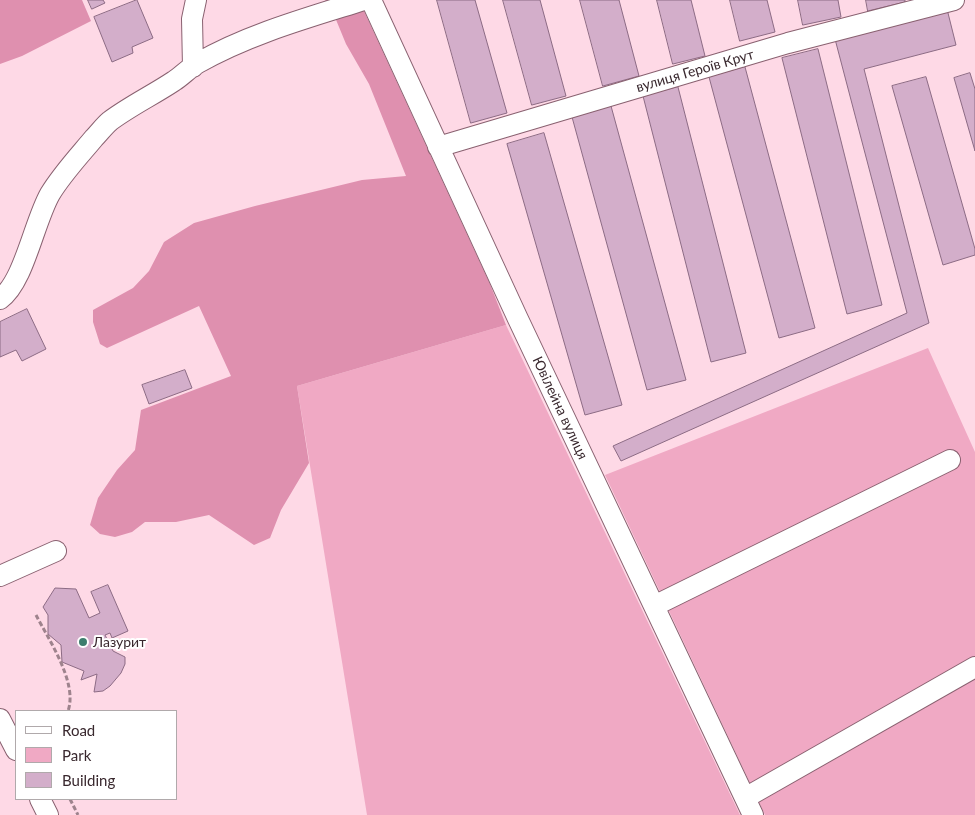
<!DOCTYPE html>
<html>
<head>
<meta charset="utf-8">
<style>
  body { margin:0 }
  #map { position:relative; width:975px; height:815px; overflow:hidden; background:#fed9e6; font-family:Lato,sans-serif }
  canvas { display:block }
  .legend { position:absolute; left:15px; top:710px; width:162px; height:90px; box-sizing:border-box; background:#fff; border:1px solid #b0a9ab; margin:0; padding:6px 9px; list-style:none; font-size:15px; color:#39282e }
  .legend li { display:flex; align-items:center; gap:10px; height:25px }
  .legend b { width:25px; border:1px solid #b0a9ab }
</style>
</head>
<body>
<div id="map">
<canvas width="975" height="815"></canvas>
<ul class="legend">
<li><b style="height:6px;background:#fff"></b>Road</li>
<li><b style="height:14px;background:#f0a9c4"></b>Park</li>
<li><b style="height:14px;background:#d3aeca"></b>Building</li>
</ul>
</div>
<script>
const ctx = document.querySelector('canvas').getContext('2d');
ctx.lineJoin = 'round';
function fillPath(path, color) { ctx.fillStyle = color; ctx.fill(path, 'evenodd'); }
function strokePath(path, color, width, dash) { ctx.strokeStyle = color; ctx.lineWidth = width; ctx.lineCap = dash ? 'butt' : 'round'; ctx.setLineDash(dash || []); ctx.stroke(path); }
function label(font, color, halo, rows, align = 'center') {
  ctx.font = font + ' Lato,sans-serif'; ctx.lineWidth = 4; ctx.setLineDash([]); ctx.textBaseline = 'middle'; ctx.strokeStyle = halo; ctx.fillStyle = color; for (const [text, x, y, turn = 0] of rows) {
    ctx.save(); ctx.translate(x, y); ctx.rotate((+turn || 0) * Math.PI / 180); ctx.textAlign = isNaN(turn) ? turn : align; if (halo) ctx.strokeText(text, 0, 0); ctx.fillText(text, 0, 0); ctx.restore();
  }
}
fillPath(new Path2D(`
  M506,325l234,490h-373l-70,-429z
  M928,348l47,104v363h-210l-160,-340z`), '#f0a9c4');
fillPath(new Path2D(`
  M0,0h82l9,21 -69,35 -22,8z
  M325,0h34l131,284 16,41 -209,61 12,77 -28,47 -11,28 -16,7 -45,-30 -33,7h-31l-13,10 -17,5 -15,-3 -10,-9 8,-27 19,-28 18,-20 6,-40 90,-34 -32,-70 -92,42 -7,-4 -7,-22v-12l40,-22 16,-17 15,-29 30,-19 61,-17 107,-26 44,-4 -37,-92 -23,-40 -14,-34z`), '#df90af');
const building = new Path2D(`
  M88,0h15l2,3 -13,6z
  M137,0l16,38 -21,9 1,6 -21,9 -18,-45z
  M437,0h38l32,113 -36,10z
  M503,0h37l26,96 -34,9z
  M580,0h39l20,76 -36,10z
  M657,0h34l14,56 -32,8z
  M730,0h37l8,32 -35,9z
  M798,0h40l3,17 -38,8z
  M866,0h39v2l-37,9z
  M947,9l9,36 -92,24 65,254 -308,138 -8,-15 294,-133 -72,-274z
  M818,49l64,256 -35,9 -65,-256z
  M745,67l70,261 -36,10 -70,-261z
  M970,73l5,16v62l-21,-73z
  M926,77l49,172v6l-32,10 -51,-179z
  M678,87l68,266 -35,9 -68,-266z
  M611,106l75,274 -39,10 -75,-273z
  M544,133l78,272 -37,10 -78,-271z
  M27,309l19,40 -24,12 -6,-11 -16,7v-35z
  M185,370l7,18 -43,16 -7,-19z
  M108,585l20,46 -16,7 -2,-5 -5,2 8,16 12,6v7l-4,9 -11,13 -7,5 -9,1 3,-18 -16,6 3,-9 -22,-9 -1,-17 -13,-11v-19l-5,-8 12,-19 21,1 13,29 11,-5 -9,-21z`);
fillPath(building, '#d3aeca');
strokePath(building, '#8c6b84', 1);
const minor = new Path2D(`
  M371,0l147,319 235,496
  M193,67l-1,-48 4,-19
  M438,147l350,-104 166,-43
  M0,299c24,-17 34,-77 50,-105 12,-20 29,-38 44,-56 5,-5 10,-12 16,-17 20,-15 43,-26 64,-40 8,-5 15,-13 24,-18 51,-29 109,-45 166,-63
  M0,576l56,-25
  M654,606l296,-146
  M0,719l16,31
  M745,798l230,-131
  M40,799l8,16`);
strokePath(minor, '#896170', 22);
strokePath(new Path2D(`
  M36,615c13,25 42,68 32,96
  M70,799l8,16`), '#9e838d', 3, [5, 2.5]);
strokePath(minor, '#fff', 20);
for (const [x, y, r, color] of [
  [83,642,5,"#3c7d6d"]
]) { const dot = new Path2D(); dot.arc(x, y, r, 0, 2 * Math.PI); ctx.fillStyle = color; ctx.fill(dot); strokePath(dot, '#fff', 2); }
label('14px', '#39282e', '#fff', [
  ["вулиця Героїв Крут",695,71,-16],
  ["Ювілейна вулиця",560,408,65]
]);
label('14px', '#39282e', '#fff', [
  ["Лазурит",93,642]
], 'left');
</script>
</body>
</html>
